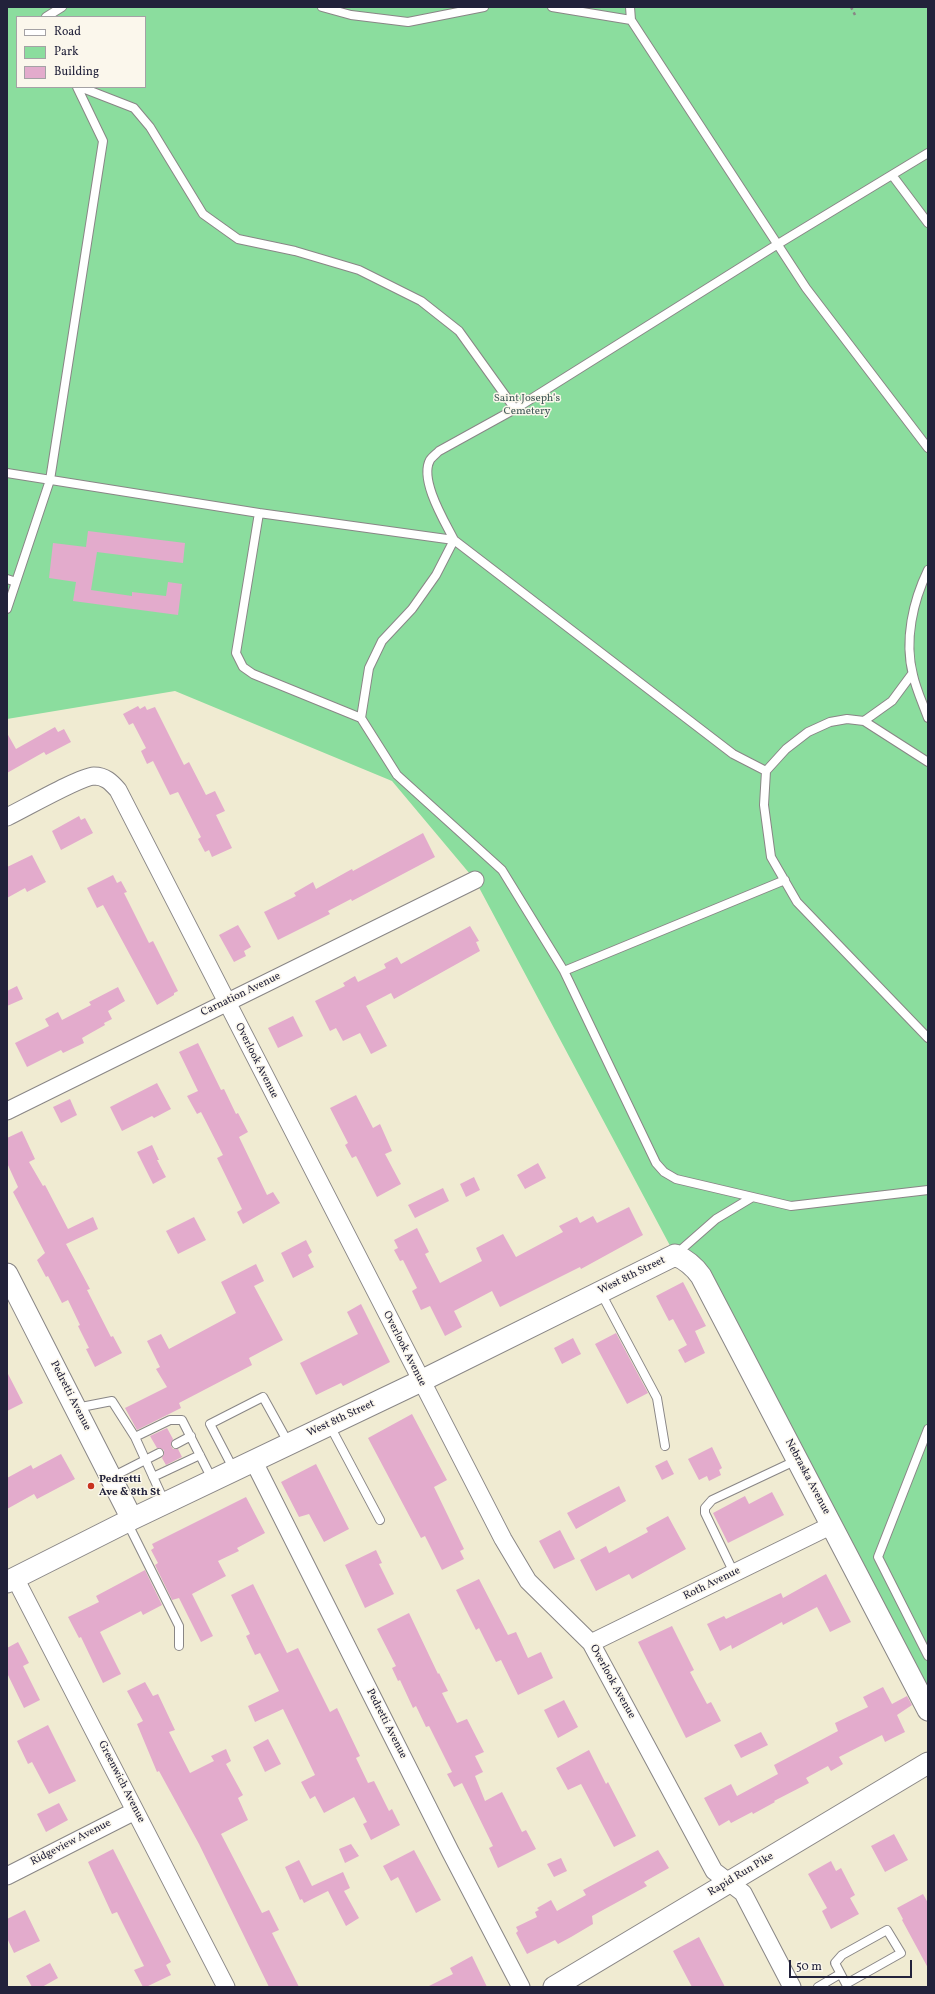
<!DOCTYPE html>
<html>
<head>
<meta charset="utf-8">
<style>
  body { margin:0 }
  #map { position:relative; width:935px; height:1994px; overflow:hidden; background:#f0ebd2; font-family:Vollkorn,serif }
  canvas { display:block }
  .frame { position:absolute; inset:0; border:8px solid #22223b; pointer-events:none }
  .legend { position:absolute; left:16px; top:16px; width:130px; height:72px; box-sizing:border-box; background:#fbf7ec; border:1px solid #a4a2a5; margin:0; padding:5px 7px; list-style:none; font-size:12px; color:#22223b }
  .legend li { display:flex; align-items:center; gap:8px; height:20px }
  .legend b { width:20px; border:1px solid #a4a2a5 }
  .scale { position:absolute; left:789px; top:1960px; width:123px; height:18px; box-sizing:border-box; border:2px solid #22223b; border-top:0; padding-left:5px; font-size:12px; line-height:14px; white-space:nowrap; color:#22223b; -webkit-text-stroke:3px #fbf7ec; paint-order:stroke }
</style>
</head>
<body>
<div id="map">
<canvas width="935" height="1994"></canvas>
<div class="frame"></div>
<ul class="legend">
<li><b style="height:5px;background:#fff"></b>Road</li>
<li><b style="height:11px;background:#8bdd9e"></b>Park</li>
<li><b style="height:11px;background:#e3abcc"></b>Building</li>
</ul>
<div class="scale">50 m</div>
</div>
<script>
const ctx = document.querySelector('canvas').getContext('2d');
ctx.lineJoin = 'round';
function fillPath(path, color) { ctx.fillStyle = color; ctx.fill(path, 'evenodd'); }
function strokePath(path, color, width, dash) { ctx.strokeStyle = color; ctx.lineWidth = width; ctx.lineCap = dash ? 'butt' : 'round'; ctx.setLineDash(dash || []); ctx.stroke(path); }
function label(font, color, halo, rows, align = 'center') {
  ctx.font = font + ' Vollkorn,serif'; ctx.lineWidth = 3; ctx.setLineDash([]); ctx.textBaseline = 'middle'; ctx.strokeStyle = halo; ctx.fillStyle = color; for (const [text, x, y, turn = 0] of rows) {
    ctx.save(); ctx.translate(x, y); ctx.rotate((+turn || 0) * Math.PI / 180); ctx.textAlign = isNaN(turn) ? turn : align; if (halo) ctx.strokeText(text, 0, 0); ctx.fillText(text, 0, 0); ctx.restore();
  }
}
fillPath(new Path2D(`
  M7,7h921v1703l-213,-408 -40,-47 -200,-375 -83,-99 -217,-90 -168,28zM17,17h128v70h-128z`), '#8bdd9e');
fillPath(new Path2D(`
  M88,531l97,12 -2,20 -86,-11 -6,38 41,6v-4l34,4 2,-14 14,2 -4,31 -105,-14 3,-19 -27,-4 4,-35 33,4z
  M138,706l2,3 5,-3 2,4 8,-3 29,58 5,-3 17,33 9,-4 10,20 -9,4 16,33 -20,9 -3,-7 -4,2 -7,-13 3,-2 -23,-45 -8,3 -17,-34 -6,3 -6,-13 5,-3 -13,-25 -4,2 -6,-11z
  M55,727l3,5 6,-3 7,13 -25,13 -2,-3 -37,21v-40l9,16z
  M79,816l2,4 4,-2 8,15 -32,17 -9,-19z
  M423,833l12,24 -83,44 -1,-2 -23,12 2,3 -52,26 -14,-28 32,-16 -2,-3 19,-11 3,7 36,-20 1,2z
  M32,855l14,27 -19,10 -2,-4 -18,10v-31z
  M113,875l4,8 4,-2 6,11 -3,1 25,50 4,-2 25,50 -4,2v2l-17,10 -54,-100 -6,3 -10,-20z
  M238,925l13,22 -7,4 2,5 -12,6 -15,-27z
  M470,926l9,15 -3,1 4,9 -86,48 -3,-6 -25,13 21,40 -16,8 -11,-21 -17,8 -7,-13 -6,3 -15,-30 30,-15 -2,-3 12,-7 3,6 28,-14 -2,-4 13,-7 4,7z
  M17,986l6,13 -16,7v-15z
  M118,987l7,14 -17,10 4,8 -8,4 1,2 -23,13 2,5 -21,10 -2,-3 -34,17 -12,-24 34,-17 -4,-7 13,-7 4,8 29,-15 -2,-3z
  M293,1016l10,20 -25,12 -10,-20z
  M198,1043l23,47 3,-1 12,25 2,-1 10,19 -9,5 28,58 6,-3 7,11 -37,21 -6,-12 5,-3 -25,-51 6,-3 -22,-43 -4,2 -10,-18 11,-5 -19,-39z
  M157,1083l14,26 -17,9 -2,-2 -30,15 -12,-24z
  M356,1095l17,33 7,-4 12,27 -7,3 16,30 -24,13 -21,-41 -4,2 -7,-13 3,-2 -18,-35z
  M70,1099l7,16 -16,8 -8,-16z
  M22,1131l13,28 -6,3 14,24 2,-1 23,44 25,-12 5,12 -32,15 24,45 -3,1 24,47 2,-1 9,17 -27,14 -9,-18 3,-1 -11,-22 2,-1 -12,-25 -6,3 -14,-27 -2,1 -9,-17 8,-7 -32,-61 5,-5 -11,-24v-25z
  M152,1145l7,15h-2l9,17 -13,7 -16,-32z
  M538,1163l8,15 -21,11 -8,-14z
  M474,1177l6,13 -14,7 -6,-13z
  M443,1188l6,13 -34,17 -7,-13z
  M629,1207l14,28 -62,34 -1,-2 -80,40 -8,-16 -38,20 8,16 -17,9 -15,-30 -9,4 -9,-19 5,-3 -14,-28 -3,1 -6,-11 4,-2 -4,-8 23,-12 12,24 -4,2 15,29 42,-22 -6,-13 27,-14 13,23 47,-25 -4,-6 18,-9 3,6 13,-7 4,7z
  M194,1217l12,23 -28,14 -12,-23z
  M306,1240l6,12 -4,3 6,12 -21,11 -12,-25z
  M256,1264l8,17 -10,5 29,54 -34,18 3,7 -73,38 2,5 -44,22 -12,-22 42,-21 -11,-18 4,-2 -13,-26 14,-7 8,15 67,-36 -15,-31z
  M683,1282l23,44 -11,5 10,22 -20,10 -7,-13 9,-5 -14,-26 -4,2 -13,-25z
  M361,1304l29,58 -47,24 -2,-3 -25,12 -16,-32 58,-29 -11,-22z
  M616,1333l32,60 -21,11 -32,-60z
  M573,1338l8,16 -19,10 -8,-16z
  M7,1372l16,31 -16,8z
  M412,1414l35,66 -13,7 30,62 -4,2 4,8 -22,11 -17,-34 -4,2 -53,-100z
  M167,1428l6,11 -2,7 2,3h5l4,8 -16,8 -4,-7 2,-4v-4l-7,-2 -7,-12z
  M712,1447l10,21 -3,2 2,5 -12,6 -2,-5 -8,4 -11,-21z
  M61,1454l14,25 -38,20 -3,-5 -27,15v-31l24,-13 2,4z
  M667,1460l7,14 -12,6 -7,-14z
  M316,1464l33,65 -25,13 -15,-28 -10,3 -18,-35z
  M619,1486l7,15 -50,28 -9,-16z
  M772,1492l12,23 -56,28 -15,-30 32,-17 4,8z
  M246,1497l19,36 -28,15 2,3 -21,10 8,15 -34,18 21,42 -12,6 -22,-44 -7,2 -17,-35 3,-2 -7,-13 3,-2 -2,-4z
  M668,1516l18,33 -54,30 -3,-5 -33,17 -16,-31 26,-14 3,7 39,-21 -2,-4z
  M560,1530l15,29 -21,10 -15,-28z
  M376,1550l6,13 -3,1 15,30 -29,14 -20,-43z
  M145,1570l17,35 -19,10 -2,-4 -41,21 21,42 -18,9 -22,-46 -2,1 -11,-21 31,-15 -3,-6z
  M826,1574l25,48 -21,10 -13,-25 -34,18 -1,-3 -50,27 -1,-4 -11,6 -13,-27 17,-8 2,3 55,-26 2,5z
  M479,1579l29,56 8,-3 12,26 13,-6 12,26 -35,17 -17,-35 -5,2 -17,-34 -3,2 -20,-40z
  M253,1584l34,69 11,-5 32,64 7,-4 23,48 -4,2 12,25 6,-2 15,30 3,-2 8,16 -29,15 -8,-16 4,-2 -13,-25 -30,16 -9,-17 -5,3 -9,-17 14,-7 -32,-66 -28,13 -7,-16 31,-15 -19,-38 -5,2 -9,-19 4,-2 -19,-39z
  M409,1613l29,61 1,-1 9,18 -6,2 15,30 10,-4 17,33 -9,4 8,16 -8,4 10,25 17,-9 20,40 4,-2 10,19 -38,19 -9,-20 4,-2 -31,-63 -8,4 -7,-13 5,-2 -23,-46 -3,1 -10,-21 -3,2 -13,-28 -2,1 -6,-13 4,-2 -19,-37z
  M672,1626l22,44 -4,2 17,32 4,-2 10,19 -35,17 -48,-96z
  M18,1642l11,21 -6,3 17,34 -16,8 -17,-35v-25z
  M145,1682l8,14 5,-2 17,36 -6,2 21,41 24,-12 -3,-5 15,-7 5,12 -5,3 17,31 -5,3 10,22 -27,14 41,79 7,-3 10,20 -7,3 27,54h-30l-70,-143 -40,-73 -2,1 -20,-48 6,-3 -16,-30z
  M883,1687l9,17 15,-8 5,9 -15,10 8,17 -20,10 -3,-7 -43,22 4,7 -12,7 -3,-5 -22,12 3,5 -35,18 1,1 -22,12 -1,-2 -21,11 -2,-3 -10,6 -15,-28 27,-14 6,12 41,-22 -4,-9 64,-34 -3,-8 33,-16 -5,-10z
  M564,1700l14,27 -20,11 -14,-28z
  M48,1725l28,56 -27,13 -17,-32 -4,2 -11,-23z
  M761,1732l7,13 -27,13 -7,-13z
  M268,1739l13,25 -16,8 -12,-25z
  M589,1750l17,34 2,-2 28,54 -22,11 -33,-63 -13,6 -12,-22z
  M59,1803l9,17 -22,12 -9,-18z
  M894,1834l14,26 -23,12 -14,-26z
  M351,1844l8,12 -14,7 -6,-14z
  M113,1849l58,113 -5,3 5,10 -25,12h-3l-9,-17 10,-4 -27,-54 -5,2 -24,-52z
  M414,1850l27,50 -25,13 -18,-36 -7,4 -8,-15z
  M658,1850l11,18 -25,14 3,4 -55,30 1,8 -22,13 -13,7 -3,-4 -28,14 -11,-21 2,-2 -2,-4 21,-10 -2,-5 4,-2 -2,-2 14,-8 6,11 29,-16 -3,-5z
  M561,1858l6,13 -13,6 -7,-13z
  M299,1860l13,26 31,-14 7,16 -6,3 15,27 -13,8 -18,-35 -24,12 -2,-4 -2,1 -15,-33z
  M831,1861l5,10 5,-3 14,27 -5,3 9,16 -28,15 -9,-18 5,-3 -19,-34z
  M923,1894l5,9v65l-26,-48 1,-1 -6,-11z
  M25,1910l15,31 -26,12 -7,-15v-19z
  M699,1937l26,50h-33l-19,-36z
  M472,1956l15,31h-60l26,-13 -3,-6z
  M50,1963l8,15 -16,9h-10l-6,-11z`), '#e3abcc');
const service = new Path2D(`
  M322,7l29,8 57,7 76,-15
  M552,7l79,13
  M630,7l1,13 175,268 122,160
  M46,17l16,-10
  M80,87l54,21 16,19 53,87 35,25 57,12 64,19 62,31 38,30 56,78
  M928,153l-150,91 -263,165 -76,42c-3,3 -7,6 -9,9 -11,20 15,62 24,80l-18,35 -24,34 -30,32 -13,27 -8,50 36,57 105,95 62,101 92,192 8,9 12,7 115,27 137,-16
  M892,175l36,48
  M7,473l252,40 195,27 279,214 33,17
  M259,513l-23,140 7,14 10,7 108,44
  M928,570c-15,31 -24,70 -15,105 3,14 10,29 15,43
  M7,579l9,3
  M7,609l43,-129 53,-339 -26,-54
  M864,721l28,-20 20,-27
  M928,762l-64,-41 -17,-2 -17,3 -22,10 -22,17 -20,22 -2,34 7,52 26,45 131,136
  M564,971l221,-91
  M675,1255l41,-36 35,-21
  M601,1293l56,105 8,48
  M76,1408l36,-7 23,36
  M330,1426l50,94
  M928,1429l-50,128 50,99
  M176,1444l15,-8
  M234,1470l-24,-46 53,-27 26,47
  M112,1477l47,-24
  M153,1477l47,-22
  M165,1503l-30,-66 35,-17h12l30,59
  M127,1522l52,104v20
  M734,1573l-29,-60v-5l7,-8 85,-40
  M887,1930l14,23 -55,31 -11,-21 7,-8z
  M818,1987l22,-13`);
const minor = new Path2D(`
  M7,817c17,-8 72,-40 87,-41 11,0 17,6 24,14l385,749 25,42 63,62 123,228 29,22 49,94
  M7,1111l468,-231
  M253,1460l197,391 71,136
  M15,1578l211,409
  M591,1643l241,-118
  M7,1876l128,-65`);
const tertiary = new Path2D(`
  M7,1274l125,245
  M7,1582l125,-63 289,-138 254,-126c12,5 19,11 26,21l227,434
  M554,1987l374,-224`);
strokePath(service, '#898686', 10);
strokePath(minor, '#898686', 19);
strokePath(tertiary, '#898686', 23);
strokePath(new Path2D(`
  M851,7l4,8`), '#898686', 2.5, [3, 3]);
strokePath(service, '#fff', 8);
strokePath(minor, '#fff', 17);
strokePath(tertiary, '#fff', 21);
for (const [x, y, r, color] of [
  [91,1486,4,"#c8321e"]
]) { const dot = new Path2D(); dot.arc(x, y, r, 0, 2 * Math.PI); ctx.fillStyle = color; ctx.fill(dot); strokePath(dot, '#fbf7ec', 1.5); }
label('11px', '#425a59', '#fbf7ec', [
  ["Saint Joseph’s",527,399],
  ["Cemetery",527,412]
]);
label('11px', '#22223b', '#fbf7ec', [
  ["Carnation Avenue",241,995,-26],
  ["Overlook Avenue",256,1061,63],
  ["West 8th Street",632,1276,-26],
  ["Overlook Avenue",404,1349,63],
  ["Pedretti Avenue",70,1396,63],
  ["West 8th Street",341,1419,-25],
  ["Nebraska Avenue",807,1477,62],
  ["Roth Avenue",712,1584,-26],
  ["Overlook Avenue",612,1682,61],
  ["Pedretti Avenue",386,1724,63],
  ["Greenwich Avenue",121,1782,63],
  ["Ridgeview Avenue",71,1843,-27],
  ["Rapid Run Pike",741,1875,-31]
]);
label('bold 11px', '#22223b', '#fbf7ec', [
  ["Pedretti",99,1480],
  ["Ave & 8th St",99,1493]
], 'left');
</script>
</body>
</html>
